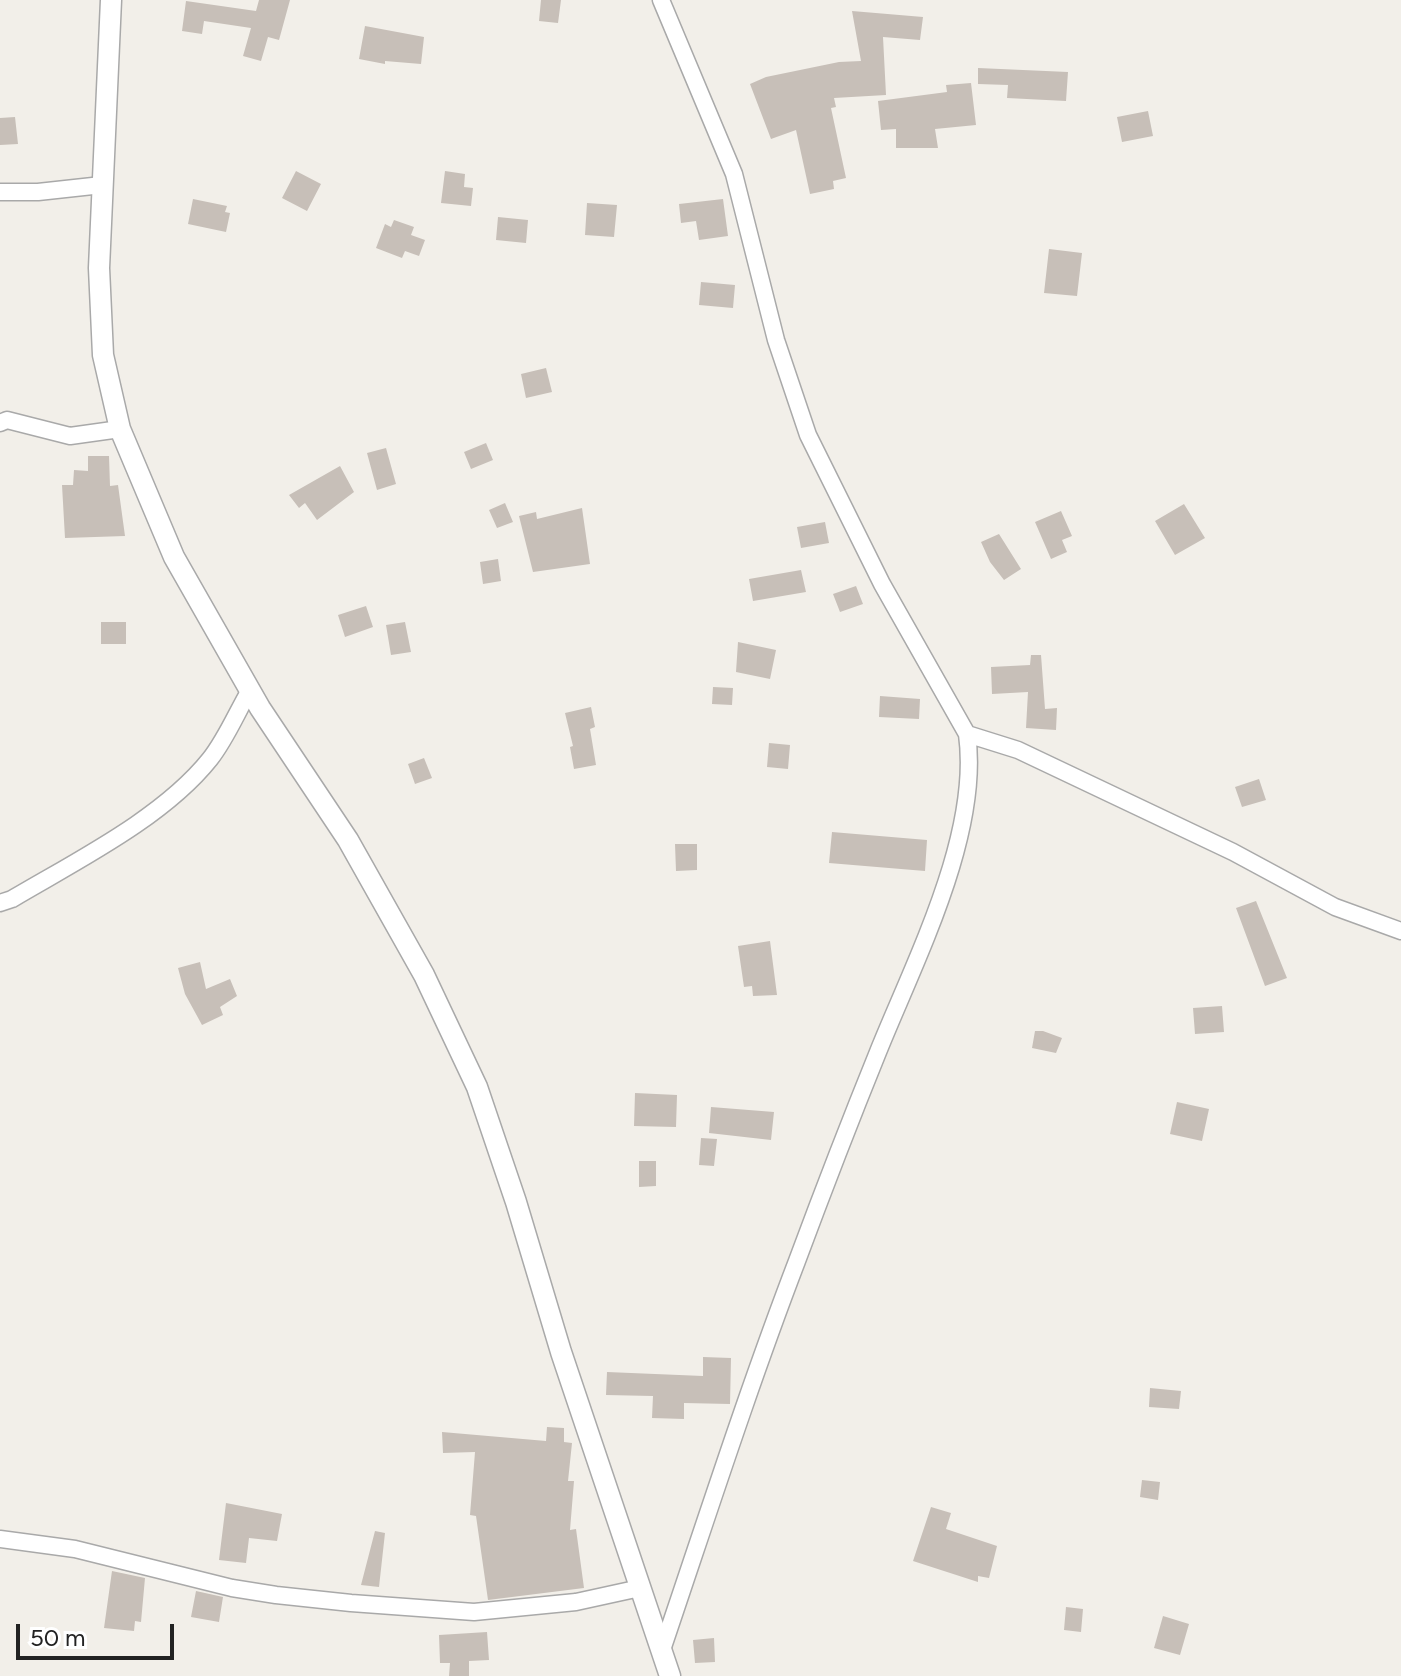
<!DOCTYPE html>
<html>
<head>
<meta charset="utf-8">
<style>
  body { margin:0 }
  #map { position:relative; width:1401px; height:1676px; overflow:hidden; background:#f2efe9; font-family:Figtree,sans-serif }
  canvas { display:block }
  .scale { position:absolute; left:16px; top:1624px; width:158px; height:36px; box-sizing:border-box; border:4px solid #222; border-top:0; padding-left:10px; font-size:24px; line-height:28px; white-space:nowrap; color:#222; -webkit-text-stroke:6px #fff; paint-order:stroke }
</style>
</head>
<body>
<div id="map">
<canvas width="1401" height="1676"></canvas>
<div class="scale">50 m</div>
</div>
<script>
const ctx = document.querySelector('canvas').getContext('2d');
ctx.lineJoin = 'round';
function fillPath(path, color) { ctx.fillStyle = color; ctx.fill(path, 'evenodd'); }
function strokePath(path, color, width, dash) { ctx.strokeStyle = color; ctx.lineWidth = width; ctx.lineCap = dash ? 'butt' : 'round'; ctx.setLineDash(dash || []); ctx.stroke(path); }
fillPath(new Path2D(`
  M259,0h31l-11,40 -11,-3 -7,24 -18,-5 8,-28 -47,-7 -2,13 -20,-3 4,-30 70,10z
  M541,0h20l-3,23 -19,-2z
  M852,11l71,6 -3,23 -37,-3 3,58 -52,3 2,9 -5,1 15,70 -13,3 1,8 -24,5 -14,-64 -25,9 -21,-55 16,-7 73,-15 22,-1z
  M365,26l59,11 -3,27 -36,-3v3l-26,-5z
  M978,68l90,4 -2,29 -59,-3 1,-13 -30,-1z
  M971,83l5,42 -41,4 3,19h-42v-19l-15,1 -3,-29 69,-9 -1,-7z
  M1148,111l5,25 -31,6 -5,-25z
  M15,117l3,27 -18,1v-27z
  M296,171l25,13 -14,27 -25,-13z
  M445,171l20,3 -1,13 9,1 -2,18 -30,-3z
  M193,199l34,7 -2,6 5,1 -4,19 -38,-8z
  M723,199l5,37 -29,4 -3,-19 -15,2 -2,-19z
  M587,203l30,2 -3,32 -29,-2z
  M498,217l30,3 -2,23 -30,-3z
  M394,220l20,7 -3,8 14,5 -6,16 -14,-5 -3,7 -26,-10 9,-24 6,3z
  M1049,249l33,4 -5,43 -33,-3z
  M701,282l34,3 -2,23 -34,-3z
  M546,368l6,24 -26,6 -5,-24z
  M486,443l7,17 -22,9 -7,-17z
  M386,448l10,36 -19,6 -10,-37z
  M88,456h21l1,30 8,-1 7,51 -60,2 -3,-53h11l1,-15 14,1z
  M340,466l14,26 -37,28 -12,-17 -6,5 -10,-13z
  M505,503l8,19 -16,6 -8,-18z
  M1184,504l21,34 -30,17 -20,-34z
  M582,508l8,56 -57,8 -14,-56 17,-4 1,7z
  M1061,511l11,25 -10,4 5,12 -16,7 -16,-37z
  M825,522l4,21 -28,5 -4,-21z
  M999,534l22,35 -17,11 -14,-18 -9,-20z
  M498,559l3,22 -18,3 -3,-22z
  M801,570l5,22 -53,9 -4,-22z
  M856,586l7,18 -23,8 -7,-18z
  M366,606l7,21 -28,10 -7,-22z
  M101,622h25v22h-25z
  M405,622l6,30 -20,3 -5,-30z
  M738,642l38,8 -6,29 -34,-7z
  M1031,655h10l4,54 12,-1 -1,22 -30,-2 2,-36 -36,2 -1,-27 39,-2z
  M713,687l20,1 -1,17 -20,-1z
  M880,696l40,3 -1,20 -40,-2z
  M591,707l4,20 -5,2 6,36 -22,4 -4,-22 3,-1 -8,-33z
  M769,743l21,2 -2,24 -21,-2z
  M424,758l8,20 -17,6 -7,-20z
  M1259,779l7,21 -24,7 -7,-20z
  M832,832l95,8 -2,31 -96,-8z
  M675,844h22v26l-21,1z
  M1256,901l31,77 -22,8 -29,-78z
  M770,941l7,54 -24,1 -1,-10 -8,1 -6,-41z
  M200,962l6,27 24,-10 7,17 -17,11 3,8 -21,10 -17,-31 -7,-26z
  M1222,1006l2,26 -29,2 -2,-26z
  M1035,1031h8l19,7 -6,15 -24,-5z
  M635,1093l42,2 -1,32 -42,-1z
  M1177,1102l32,7 -7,32 -32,-7z
  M711,1107l63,5 -3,28 -62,-7z
  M701,1138l16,1 -3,27 -15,-1z
  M639,1161h17v25l-17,1z
  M703,1357l28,1 -1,46 -46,-1v16l-32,-1 1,-22 -47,-1 1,-23 96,4z
  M1150,1388l31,3 -2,18 -30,-2z
  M547,1427l17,1v14l8,1 -4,38h6l-4,49 6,-1 8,59 -96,12 -12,-84 -6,-1 5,-63 -32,1 -1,-21 104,9z
  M1142,1480l18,2 -2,18 -18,-3z
  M226,1503l56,11 -5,27 -28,-3 -3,25 -27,-3z
  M931,1507l20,6 -5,16 51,17 -8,32 -11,-2v6l-65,-21z
  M375,1531l10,2 -6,54 -18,-2z
  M112,1571l33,7 -4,44 -6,-1 -1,10 -30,-3z
  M196,1591l27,6 -4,25 -28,-5z
  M1066,1607l17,2 -2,23 -17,-2z
  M1163,1616l26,8 -9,31 -26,-7z
  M487,1632l2,28 -20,1v15h-20l1,-13h-10l-1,-28z
  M714,1638l1,24 -20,1 -2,-23z`), '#c7bfb8');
const minor = new Path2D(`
  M661,0l73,174 42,166 32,95 74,149 85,150c14,100 -52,226 -89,318 -28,69 -55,139 -81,209 -49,128 -91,259 -135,389
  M0,192h38l64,-7
  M0,423l7,-3 63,16 50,-7
  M967,734l51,16 215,102 102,55 66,24
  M0,903l12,-4c64,-38 151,-81 198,-140 16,-20 27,-47 40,-69
  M0,1539l75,10 157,39 44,7 75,8 123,9 102,-10 64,-14`);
const tertiary = new Path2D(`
  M111,0l-12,268 4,87 17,74 54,128 86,151 88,132 76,135 53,112 39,115 45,150 109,324`);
strokePath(minor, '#a9a9a9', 19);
strokePath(tertiary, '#a9a9a9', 23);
strokePath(minor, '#fff', 16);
strokePath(tertiary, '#fff', 20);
</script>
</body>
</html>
